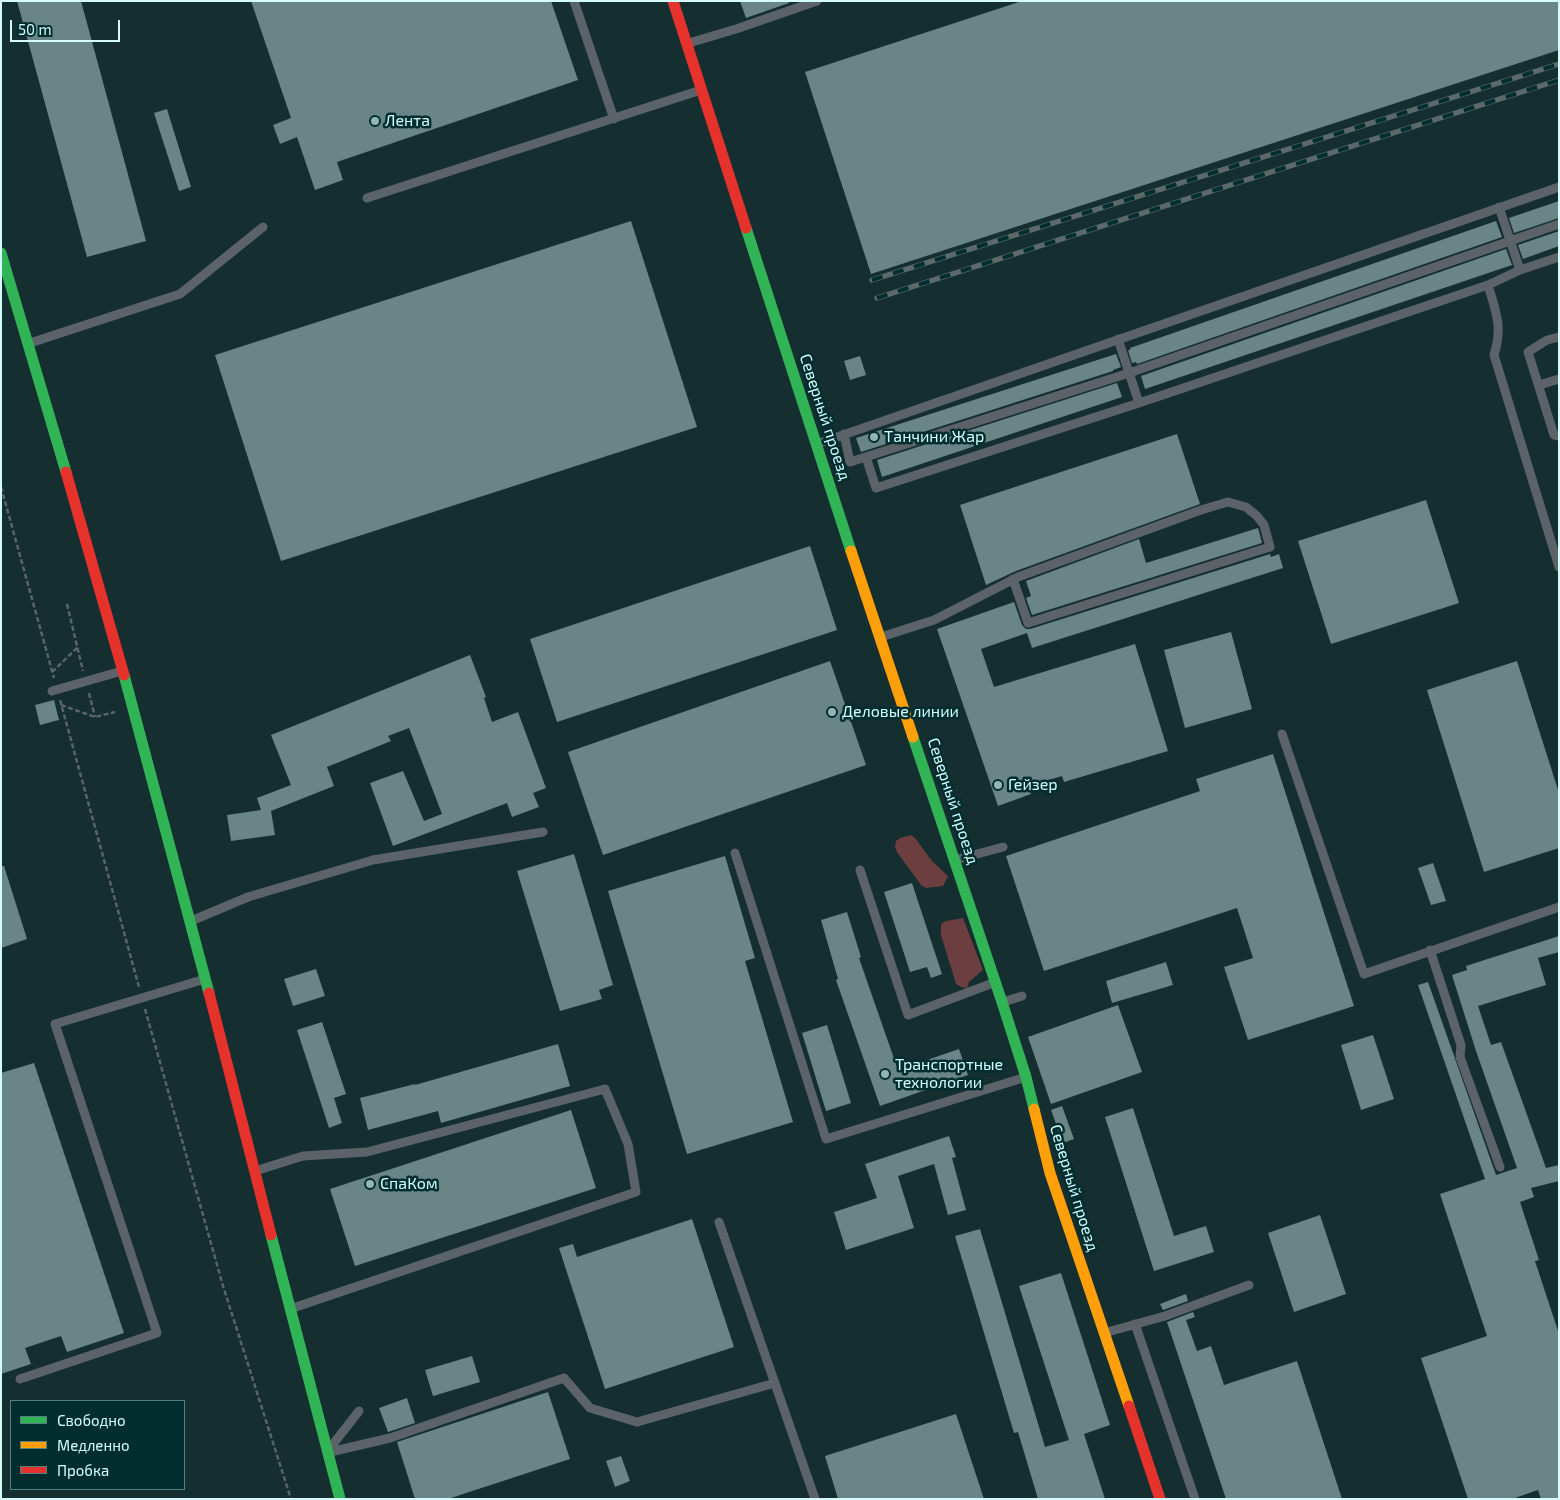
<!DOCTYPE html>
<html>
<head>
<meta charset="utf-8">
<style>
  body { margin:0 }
  #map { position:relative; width:1560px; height:1500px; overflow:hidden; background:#152e2f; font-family:"Exo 2",sans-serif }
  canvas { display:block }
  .frame { position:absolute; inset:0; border:2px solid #d5fcfd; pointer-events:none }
  .legend { position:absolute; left:10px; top:1400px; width:175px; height:90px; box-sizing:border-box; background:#002e2f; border:1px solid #558081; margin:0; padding:6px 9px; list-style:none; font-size:15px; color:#d5fcfd }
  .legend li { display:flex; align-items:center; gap:10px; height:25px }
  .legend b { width:25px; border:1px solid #558081 }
  .scale { position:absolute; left:10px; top:20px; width:110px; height:22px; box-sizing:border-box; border:2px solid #d5fcfd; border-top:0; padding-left:6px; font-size:15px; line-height:18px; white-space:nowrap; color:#d5fcfd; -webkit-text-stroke:4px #002e2f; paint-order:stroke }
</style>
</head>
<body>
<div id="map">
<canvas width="1560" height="1500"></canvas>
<div class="frame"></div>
<ul class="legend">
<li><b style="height:6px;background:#30b455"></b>Свободно</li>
<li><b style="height:6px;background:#ff9f0a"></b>Медленно</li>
<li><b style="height:6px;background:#e5322d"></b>Пробка</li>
</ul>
<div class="scale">50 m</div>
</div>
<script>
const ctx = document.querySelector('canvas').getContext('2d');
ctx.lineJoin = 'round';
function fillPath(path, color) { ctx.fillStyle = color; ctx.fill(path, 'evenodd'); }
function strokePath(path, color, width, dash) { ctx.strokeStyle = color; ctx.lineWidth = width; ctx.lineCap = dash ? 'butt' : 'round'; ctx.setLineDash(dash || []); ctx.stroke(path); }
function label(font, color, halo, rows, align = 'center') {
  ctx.font = font + ' "Exo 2",sans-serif'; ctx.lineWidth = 5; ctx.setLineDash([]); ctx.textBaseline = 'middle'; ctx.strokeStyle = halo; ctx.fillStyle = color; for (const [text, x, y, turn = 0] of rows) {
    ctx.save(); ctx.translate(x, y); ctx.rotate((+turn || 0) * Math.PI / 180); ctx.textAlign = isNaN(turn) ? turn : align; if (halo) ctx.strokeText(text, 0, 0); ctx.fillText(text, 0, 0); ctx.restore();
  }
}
fillPath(new Path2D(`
  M911,835l4,3 17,23 16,15 -5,10 -17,2 -5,-3 -24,-33 -2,-5 1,-6 4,-3z
  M963,918l20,52 -14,12 -2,6 -6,-1 -5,-3 -15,-49v-11l5,-3z`), '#6c3e40');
fillPath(new Path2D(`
  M17,1h64l65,240 -59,16z
  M251,1h300l27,79 -241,82 6,18 -28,10 -18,-53 -17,7 -7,-19 18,-7z
  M740,1h48l1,2 -43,15z
  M1022,1h537v49l-688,224 -66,-202z
  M167,109l24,78 -12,4 -25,-78z
  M1559,201v17l-45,15 -5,-15z
  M631,221l66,206 -416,134 -66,-206z
  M1496,221l6,16 -365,127 -1,-2 -4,1 -4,-13h2v-2z
  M1559,231v15l-36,13 -5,-14z
  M1506,249l6,16 -367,124 -4,-13z
  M1116,354l5,13 -8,3v1l-252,81 -5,-14z
  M860,356l6,19 -16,5 -6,-19z
  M1117,383l5,14 -240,80 -5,-17z
  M1177,434l23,70 -184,67 -30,14 -26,-80z
  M1426,500l33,103 -128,41 -33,-103z
  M1258,528l4,15 -230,72 -6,-17 5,-2 -5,-15 113,-42 7,24z
  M810,546l27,84 -280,92 -27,-83z
  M1270,554l1,3 8,-3 4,14 -251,80 -5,-15 -46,16 13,38 141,-43 33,107 -104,31 -2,-6 -33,10 2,8 -33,12 -61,-177 77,-27 8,23 4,4h4z
  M1231,632l21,77 -67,19 -21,-78z
  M470,655l16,42 -2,1 8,24 26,-10 28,76 -13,5 6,14 -27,10 -5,-14 -114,43 -23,-63 33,-12 21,50 18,-7 -33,-86 -21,8 3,5 -64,26 7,19 -63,25 4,24 -44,6 -4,-26 34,-5 -4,-12 34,-13 -20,-50z
  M830,661l36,104 -263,90 -35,-103z
  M1517,661l42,132v55l-75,24 -57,-182z
  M54,700l5,20 -19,5 -5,-20z
  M1273,754l81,252 -106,34 -24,-73 29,-9 -16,-50 -193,63 -38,-115 194,-65 -4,-12z
  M574,854l39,131 -14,5 3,9 -42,12 -43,-140z
  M725,856l30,102 -10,3 48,161 -106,32 -79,-263z
  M1433,863l13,38 -15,4 -13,-37z
  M1,866h3l23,73 -26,9z
  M912,883l30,91 -11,4 -4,-11 -17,5 -26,-80z
  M847,912l14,45 -2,1 39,112 61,-21 9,26 -88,31 -44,-126 2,-1 -17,-59z
  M1559,936v16l-21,6 8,27 -68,21 13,39 10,-3 45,126 13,-3v16l-28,7 3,9 -14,5 19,58 -4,1 24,73v165h-18l-3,-9 -26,9h-44l-47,-141 66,-22 -47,-142 45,-15 -67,-194 10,-3 68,193 21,-7 -41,-117 -24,-76 15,-5 -1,-4z
  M1166,962l7,23 -61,18 -6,-22z
  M316,969l9,27 -32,10 -9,-27z
  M1118,1005l24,67 -91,32 -23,-67z
  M322,1022l24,72 -12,4 8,25 -13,5 -32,-98z
  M827,1025l24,78 -25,8 -24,-78z
  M1373,1035l21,64 -33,11 -20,-65z
  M558,1044l12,42 -129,37 -3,-12 -70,19 -8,-32 55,-14v1z
  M34,1063l90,270 -57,19 -6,-16 -36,12 6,16 -30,10v-301z
  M1062,1106l12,33 -11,4 -12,-33z
  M1133,1108l41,128 32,-10 8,26 -60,19 -49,-154z
  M571,1110l25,78 -241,78 -25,-77z
  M949,1136l7,21 -4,1 14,52 -18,5 -14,-51 -36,12 16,52 -68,22 -12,-38 43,-14 -12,-34z
  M1320,1215l26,79 -52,18 -26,-79z
  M692,1219l42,128 -129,42 -46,-141 14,-4 4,13z
  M980,1229l65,218 24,-7 -50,-154 42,-13 49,152 -26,9 21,65h-67l-20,-67 -4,1 -59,-197z
  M1186,1294l2,7 -25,9 -3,-6z
  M1193,1312l2,5 -9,3 11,31 14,-5 13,39 73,-24 45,138h-116l-59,-177z
  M472,1356l8,26 -47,14 -8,-26z
  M548,1392l22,67 -122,40h-33l-18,-57z
  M407,1398l8,25 -27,9 -9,-24z
  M956,1414l28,85h-146l-13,-43z
  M621,1456l9,25 -15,6 -9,-26z`), '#6a8585');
strokePath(new Path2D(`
  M1,487l53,191
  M67,604l16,67
  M52,672l26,-25
  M89,693l6,24
  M60,700l79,287
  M61,705l34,12 20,-5
  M145,1009l78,277 68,213`), '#596469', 2.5, [5, 2.5]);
strokePath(new Path2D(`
  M574,1l40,118
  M689,43l47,-14 81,-28
  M367,198l334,-108
  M1499,207l21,63
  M1488,285c8,27 15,42 6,70l65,212
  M1559,337l-12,3 -19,12 26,83 5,1
  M1118,339l21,64
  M30,343l150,-49 83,-67
  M1539,385l20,-6
  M844,434l6,28 279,-89 430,-149
  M817,444l742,-257
  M866,457l10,31 263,-85 349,-118 32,-15 39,-13
  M881,637l53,-17 84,-43 183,-67 27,-8 18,5 11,9 7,9 6,22 -242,76 -15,-44
  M52,691l70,-20
  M1282,734l82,240 195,-67
  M735,853l91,286 200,-62
  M955,860l48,-13
  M860,870l48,145 85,-32
  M191,921l57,-24 125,-37 170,-28
  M1430,950l31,95 -1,12 40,110
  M1003,1002l19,-6
  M255,1171l48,-15 64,-4 238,-63 23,55 8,48 -346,117
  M719,1222l96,277
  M1135,1324l60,175
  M1104,1333l61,-17 84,-31
  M20,1379l137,-46 -102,-309 150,-45
  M330,1448l29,-37
  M330,1452l60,-14 174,-60 26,30 47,14 138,-39`), '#5b6369', 9);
strokePath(new Path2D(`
  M746,228l105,323
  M1,253l65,219
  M124,675l85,318
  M913,737l89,265 24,75 8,32
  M271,1235l69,264`), '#30b455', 11);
strokePath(new Path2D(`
  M851,551l62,186
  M1034,1109l16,64 79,233`), '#ff9f0a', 11);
strokePath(new Path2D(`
  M673,1l73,227
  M66,472l58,203
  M209,993l62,242
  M1129,1406l31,93`), '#e5322d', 11);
const rail = new Path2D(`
  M872,280l687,-216
  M877,298l682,-218`);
strokePath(rail, '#5b696b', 5.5);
strokePath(rail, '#002e2f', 4, [11]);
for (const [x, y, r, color] of [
  [375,121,5,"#92b4b5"],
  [874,437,5,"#92b4b5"],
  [832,712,5,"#92b4b5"],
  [998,785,5,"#92b4b5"],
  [885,1074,5,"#92b4b5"],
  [370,1184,5,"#92b4b5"]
]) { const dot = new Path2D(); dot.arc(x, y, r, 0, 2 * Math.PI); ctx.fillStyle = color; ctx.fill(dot); strokePath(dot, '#002e2f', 2); }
label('16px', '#d5fcfd', '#002e2f', [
  ["Лента",385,121],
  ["Танчини Жар",884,437],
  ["Деловые линии",842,712],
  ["Гейзер",1008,785],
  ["Транспортные",895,1065],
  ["технологии",895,1083],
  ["СпаКом",380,1184]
], 'left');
label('16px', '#d5fcfd', '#002e2f', [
  ["Северный проезд",825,417,72],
  ["Северный проезд",953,801,72],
  ["Северный проезд",1074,1188,73]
]);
</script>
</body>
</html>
